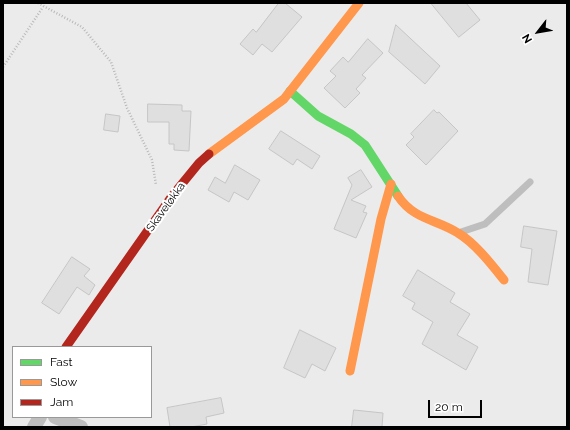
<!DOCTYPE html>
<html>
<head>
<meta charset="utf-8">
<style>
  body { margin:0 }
  #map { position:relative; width:570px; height:430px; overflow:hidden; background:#fff; font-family:Raleway,sans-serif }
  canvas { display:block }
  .frame { position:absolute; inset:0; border:4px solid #000; pointer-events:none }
  .legend { position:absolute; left:12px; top:346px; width:140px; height:72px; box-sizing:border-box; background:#fff; border:1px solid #999; margin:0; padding:5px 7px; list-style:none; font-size:12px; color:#000 }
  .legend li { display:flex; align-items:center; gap:8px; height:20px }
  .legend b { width:20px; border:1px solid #999 }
  .north { position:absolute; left:518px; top:12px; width:40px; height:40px; -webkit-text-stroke:3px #fff; paint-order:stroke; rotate:239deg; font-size:11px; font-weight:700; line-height:16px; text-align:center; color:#000 }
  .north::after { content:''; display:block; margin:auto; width:14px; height:18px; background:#000; clip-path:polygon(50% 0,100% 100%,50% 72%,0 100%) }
  .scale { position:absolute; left:428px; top:400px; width:54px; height:18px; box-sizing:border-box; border:2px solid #000; border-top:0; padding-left:5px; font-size:12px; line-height:14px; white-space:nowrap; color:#000; -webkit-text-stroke:3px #fff; paint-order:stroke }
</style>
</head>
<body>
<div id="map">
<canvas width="570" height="430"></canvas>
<div class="frame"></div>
<ul class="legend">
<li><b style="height:5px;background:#63d668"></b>Fast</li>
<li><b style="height:5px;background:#ff974d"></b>Slow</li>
<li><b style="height:5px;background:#b3261e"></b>Jam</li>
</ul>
<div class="north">N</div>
<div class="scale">20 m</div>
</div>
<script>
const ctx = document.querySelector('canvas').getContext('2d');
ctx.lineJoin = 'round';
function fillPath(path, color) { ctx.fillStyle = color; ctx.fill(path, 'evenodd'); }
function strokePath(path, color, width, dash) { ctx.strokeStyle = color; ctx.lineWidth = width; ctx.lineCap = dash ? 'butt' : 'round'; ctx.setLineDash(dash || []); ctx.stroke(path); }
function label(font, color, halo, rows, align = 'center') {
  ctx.font = font + ' Raleway,sans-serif'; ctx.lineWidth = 4; ctx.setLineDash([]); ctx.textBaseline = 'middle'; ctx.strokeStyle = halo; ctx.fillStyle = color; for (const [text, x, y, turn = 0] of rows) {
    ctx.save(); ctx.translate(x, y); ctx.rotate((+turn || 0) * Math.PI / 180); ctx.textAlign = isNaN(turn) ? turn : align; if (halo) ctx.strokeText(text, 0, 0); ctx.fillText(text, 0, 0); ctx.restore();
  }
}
fillPath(new Path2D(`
  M3,3h564v424h-564zM13,347h138v70h-138z`), '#ebebeb');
const building = new Path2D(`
  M279,3h6l17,14 -30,35 -10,-8 -9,11 -13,-11 13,-15 3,3z
  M431,3h35l14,17 -21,17z
  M396,25l44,41 -15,18 -36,-32z
  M368,39l15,14 -21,22 4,3 -10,11 4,4 -15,15 -21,-20 12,-12 -6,-5 13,-14 5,5z
  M148,104l34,1v6h9l-2,40 -15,-1v-6h-5v-22h-21z
  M434,110l3,3 2,-1 19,19 -32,34 -20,-20 8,-8 -3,-3z
  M106,114l14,2 -2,16 -14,-2z
  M281,131l39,25 -8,13 -15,-10 -4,6 -24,-16z
  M235,165l25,15 -12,20 -14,-8 -5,10 -21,-12 7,-13 10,6z
  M361,170l11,17 -21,13 15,6 -3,6 4,1 -11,25 -22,-9 18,-44 -4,-7z
  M524,226l33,5 -9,54 -20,-3 4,-33 -11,-2z
  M72,257l18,12 -6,7 11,9 -6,10 -12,-8 -18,27 -17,-11z
  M418,270l37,23 -5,9 20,12 -13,21 21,12 -12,23 -44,-26 11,-22 -21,-13 3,-6 -12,-7z
  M300,330l36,18 -11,23 -13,-7 -7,14 -21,-10z
  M221,398l3,15 -18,4 1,7 -16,3h-21l-3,-19z
  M354,410l29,3 -1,14h-30z`);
fillPath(building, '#dfdfdf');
strokePath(building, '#c6c6c6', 1);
strokePath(new Path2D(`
  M38,3l44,24 29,35 16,46 25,52 4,25
  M3,67l40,-60`), '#b9b9b9', 2.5, [1, 2]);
strokePath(new Path2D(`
  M461,232l24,-8 45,-42`), '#bebebe', 7);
strokePath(new Path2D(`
  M55,417l26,10
  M34,427l6,-10`), '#bebebe', 14);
strokePath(new Path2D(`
  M290,91l28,25 33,18 14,11 33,51`), '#63d668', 9);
strokePath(new Path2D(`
  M209,154l75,-55 75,-96
  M398,196c16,24 38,23 60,37 17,10 34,32 46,47
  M350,371l31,-152 10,-35`), '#ff974d', 9);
strokePath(new Path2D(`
  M66,347l106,-151 27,-33 10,-9`), '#b3261e', 9);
label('11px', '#000', '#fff', [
  ["Skaveløkka",166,207,-54]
]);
</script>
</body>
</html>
